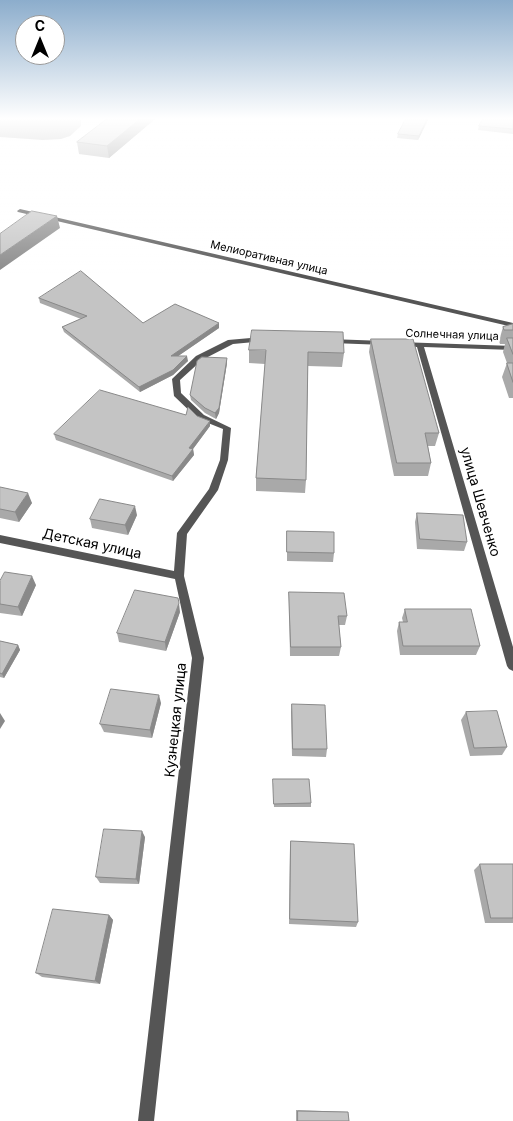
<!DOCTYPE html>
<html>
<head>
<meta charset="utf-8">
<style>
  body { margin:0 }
  #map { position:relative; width:513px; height:1121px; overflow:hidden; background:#fff; font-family:Inter,sans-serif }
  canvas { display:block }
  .north { position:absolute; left:15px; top:15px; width:50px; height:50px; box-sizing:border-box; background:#fff; border:1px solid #999; border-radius:50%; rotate:0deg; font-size:14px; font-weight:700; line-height:20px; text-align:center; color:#000 }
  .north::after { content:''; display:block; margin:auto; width:18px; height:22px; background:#000; clip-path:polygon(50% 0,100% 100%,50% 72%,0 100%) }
</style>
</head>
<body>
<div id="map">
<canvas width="513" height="1121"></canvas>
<div class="north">С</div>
</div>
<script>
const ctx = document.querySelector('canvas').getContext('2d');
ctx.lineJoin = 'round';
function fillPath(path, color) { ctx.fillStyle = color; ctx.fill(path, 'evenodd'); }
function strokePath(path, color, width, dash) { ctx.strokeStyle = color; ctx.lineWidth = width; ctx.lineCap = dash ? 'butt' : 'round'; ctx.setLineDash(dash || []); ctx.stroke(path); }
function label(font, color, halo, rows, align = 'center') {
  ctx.font = font + ' Inter,sans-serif'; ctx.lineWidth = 4.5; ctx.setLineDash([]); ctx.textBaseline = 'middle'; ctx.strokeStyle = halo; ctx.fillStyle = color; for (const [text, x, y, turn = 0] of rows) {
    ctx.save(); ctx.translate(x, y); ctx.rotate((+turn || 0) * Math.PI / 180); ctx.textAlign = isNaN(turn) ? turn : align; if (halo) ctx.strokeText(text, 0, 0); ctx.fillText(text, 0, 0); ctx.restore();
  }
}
fillPath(new Path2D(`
  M0,119h81v7l-11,10 -9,3 -18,1 -43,-3z`), '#a3a3a3');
fillPath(new Path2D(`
  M20,209l493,114v4l-495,-115 -1,-1z
  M262,337l4,2 -1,2 -32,3 -31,16 -22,20 1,13 23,22 27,13 -3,32 -10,30 -31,44 -3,42 20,82 -50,463h-16l54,-463 -17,-79 -175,-36v-8l174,36 3,-38 32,-44 11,-29 3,-31 -25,-10 -24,-23 -2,-17 24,-23 32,-16z
  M329,339l56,2 4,2 -4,2 -53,-2h-3z
  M399,342l114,4v4l-89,-3 89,300v24l-4,-2 -2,-3 -90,-319 -15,-1 -4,-2z`), '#555');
fillPath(new Path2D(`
  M107,119h48l-46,39 -30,-4 -2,-12z
  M513,119v15l-35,-4 1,-4z
  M428,120l-10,20 -21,-2 1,-4z
  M39,298l104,25 76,5 -41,28 10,5 -15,14 -33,17 -76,-60 -2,-5 19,-8 -41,-16z
  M513,324v74h-4l-7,-21 5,-14 -4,-11 2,-8h-5l-1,-3 4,-14z
  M371,339l68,94 -4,13h-7l3,17 -3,13h-34l-25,-124z
  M249,350l95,3 -2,14 -34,-1 -2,114 -1,13 -49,-2v-13l9,-114 -16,-1z
  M227,363l-8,50 -3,6 -11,-6 -14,-13 -1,-5z
  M186,415l11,1 13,10 -17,23 1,6 -21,26 -117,-41 -2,-6z
  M0,487l32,16 -13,19 -19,-4z
  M417,513l50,29 -3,9 -47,-2 -2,-27z
  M137,515l-9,20 -36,-7 -2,-9z
  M287,531l47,22 -1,9 -46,-1z
  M0,581l36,4 -14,31 -22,-3z
  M289,592l58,24 -2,9h-6l2,22 -2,9h-49l-1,-55z
  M405,609l75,37 -4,9h-76l-3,-24 2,-9h4l-1,-4z
  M180,612l-14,39 -47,-9 -2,-9z
  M0,641l18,4 2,5 -16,28 -4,-1z
  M161,703l-9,35 -48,-6 -4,-8z
  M292,704l35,45 -1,8 -34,-1 -1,-44z
  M466,712l41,35 -5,8 -32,1 -9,-36z
  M273,783l38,20v4h-37z
  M145,837l-6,47 -39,-1 -4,-6z
  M291,841l67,81 -2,5 -67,-3 1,-77z
  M480,864h33v59h-28l-11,-53z
  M109,915l4,5 -13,64 -58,-7 -6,-4z
  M296,1110l52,2 1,9h-53z`), '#a9a9a9');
fillPath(new Path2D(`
  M140,119h15l-46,39 -2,-12z
  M427,119h1v1l-10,20 1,-4z
  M57,216l3,12 -60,42v-15z
  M219,323v5l-48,33v-5z
  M187,356l1,5 -15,14 -33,17 -1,-5z
  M227,358v5l-8,50 -3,6 -1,-6z
  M210,421v5l-20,27 -1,-5z
  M193,449l1,6 -21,26 -1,-5z
  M28,493l4,10 -13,19 -4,-10z
  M135,506l2,9 -9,20 -3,-10z
  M32,576l4,9 -14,31 -4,-9z
  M179,603l1,9 -14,39 -1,-9z
  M18,645l2,5 -16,28 -2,-4z
  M159,695l2,8 -9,35 -2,-8z
  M0,713l5,8 -5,8z
  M142,831l3,6 -6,47 -3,-5z
  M109,915l4,5 -13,64 -5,-3z`), '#898989');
const building = new Path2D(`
  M107,119h33l-33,27 -30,-4z
  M406,119h21l-8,17 -21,-2z
  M483,119h30v10l-34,-3z
  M32,211l25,5 -57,39v-21z
  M81,271l62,52 32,-19 44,19 -48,33h16l-14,14 -34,17 -77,-60 25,-11 -48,-18z
  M513,324v6h-9l-1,-3z
  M252,330l91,2 1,21 -36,-1 -2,128 -50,-2 10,-128h-17z
  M507,338h6v16z
  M371,339h42l26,94h-14l6,30h-34z
  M202,357l25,1 -8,50 -4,5 -10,-5 -15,-13 7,-34z
  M507,363h6v19z
  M100,390l86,25 2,-8 9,9 13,5 -21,27 4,1 -21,27 -118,-42z
  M0,487l28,6 -13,19 -15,-3z
  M100,499l35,7 -10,19 -35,-6z
  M417,513l46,2 4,27 -47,-3z
  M287,531l47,1v21l-47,-1z
  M5,572l27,4 -14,31 -18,-3v-23z
  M135,590l43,8 1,5 -14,39 -48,-9z
  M289,592l55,1 3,23h-9l3,31h-50z
  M405,609h66l9,37h-77l-4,-24h8z
  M0,641l18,4 -16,29 -2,-1z
  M111,689l48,6 -9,35 -50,-6z
  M292,704l33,1 2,44h-34z
  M497,711l10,36 -33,1 -8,-36z
  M273,779h36l2,24 -37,1z
  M104,829l38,2 -6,48 -40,-2z
  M291,841l63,3 4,78 -68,-3z
  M480,864h33v54h-22z
  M53,909l56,6 -14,66 -59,-8z
  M298,1111l50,1 1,9h-51z`);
fillPath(building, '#c4c4c4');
strokePath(building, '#898989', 1);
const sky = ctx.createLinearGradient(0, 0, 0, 276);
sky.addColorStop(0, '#8cadcc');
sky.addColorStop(0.43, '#fff');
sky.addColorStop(1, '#ffffff00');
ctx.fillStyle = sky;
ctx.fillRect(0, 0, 513, 276);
label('11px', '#000', '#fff', [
  ["Мелиоративная улица",269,258,13],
  ["Солнечная улица",452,335,2]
]);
label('14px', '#000', '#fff', [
  ["улица Шевченко",480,502,74],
  ["Детская улица",92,544,12],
  ["Кузнецкая улица",176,720,-84]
]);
</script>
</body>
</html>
